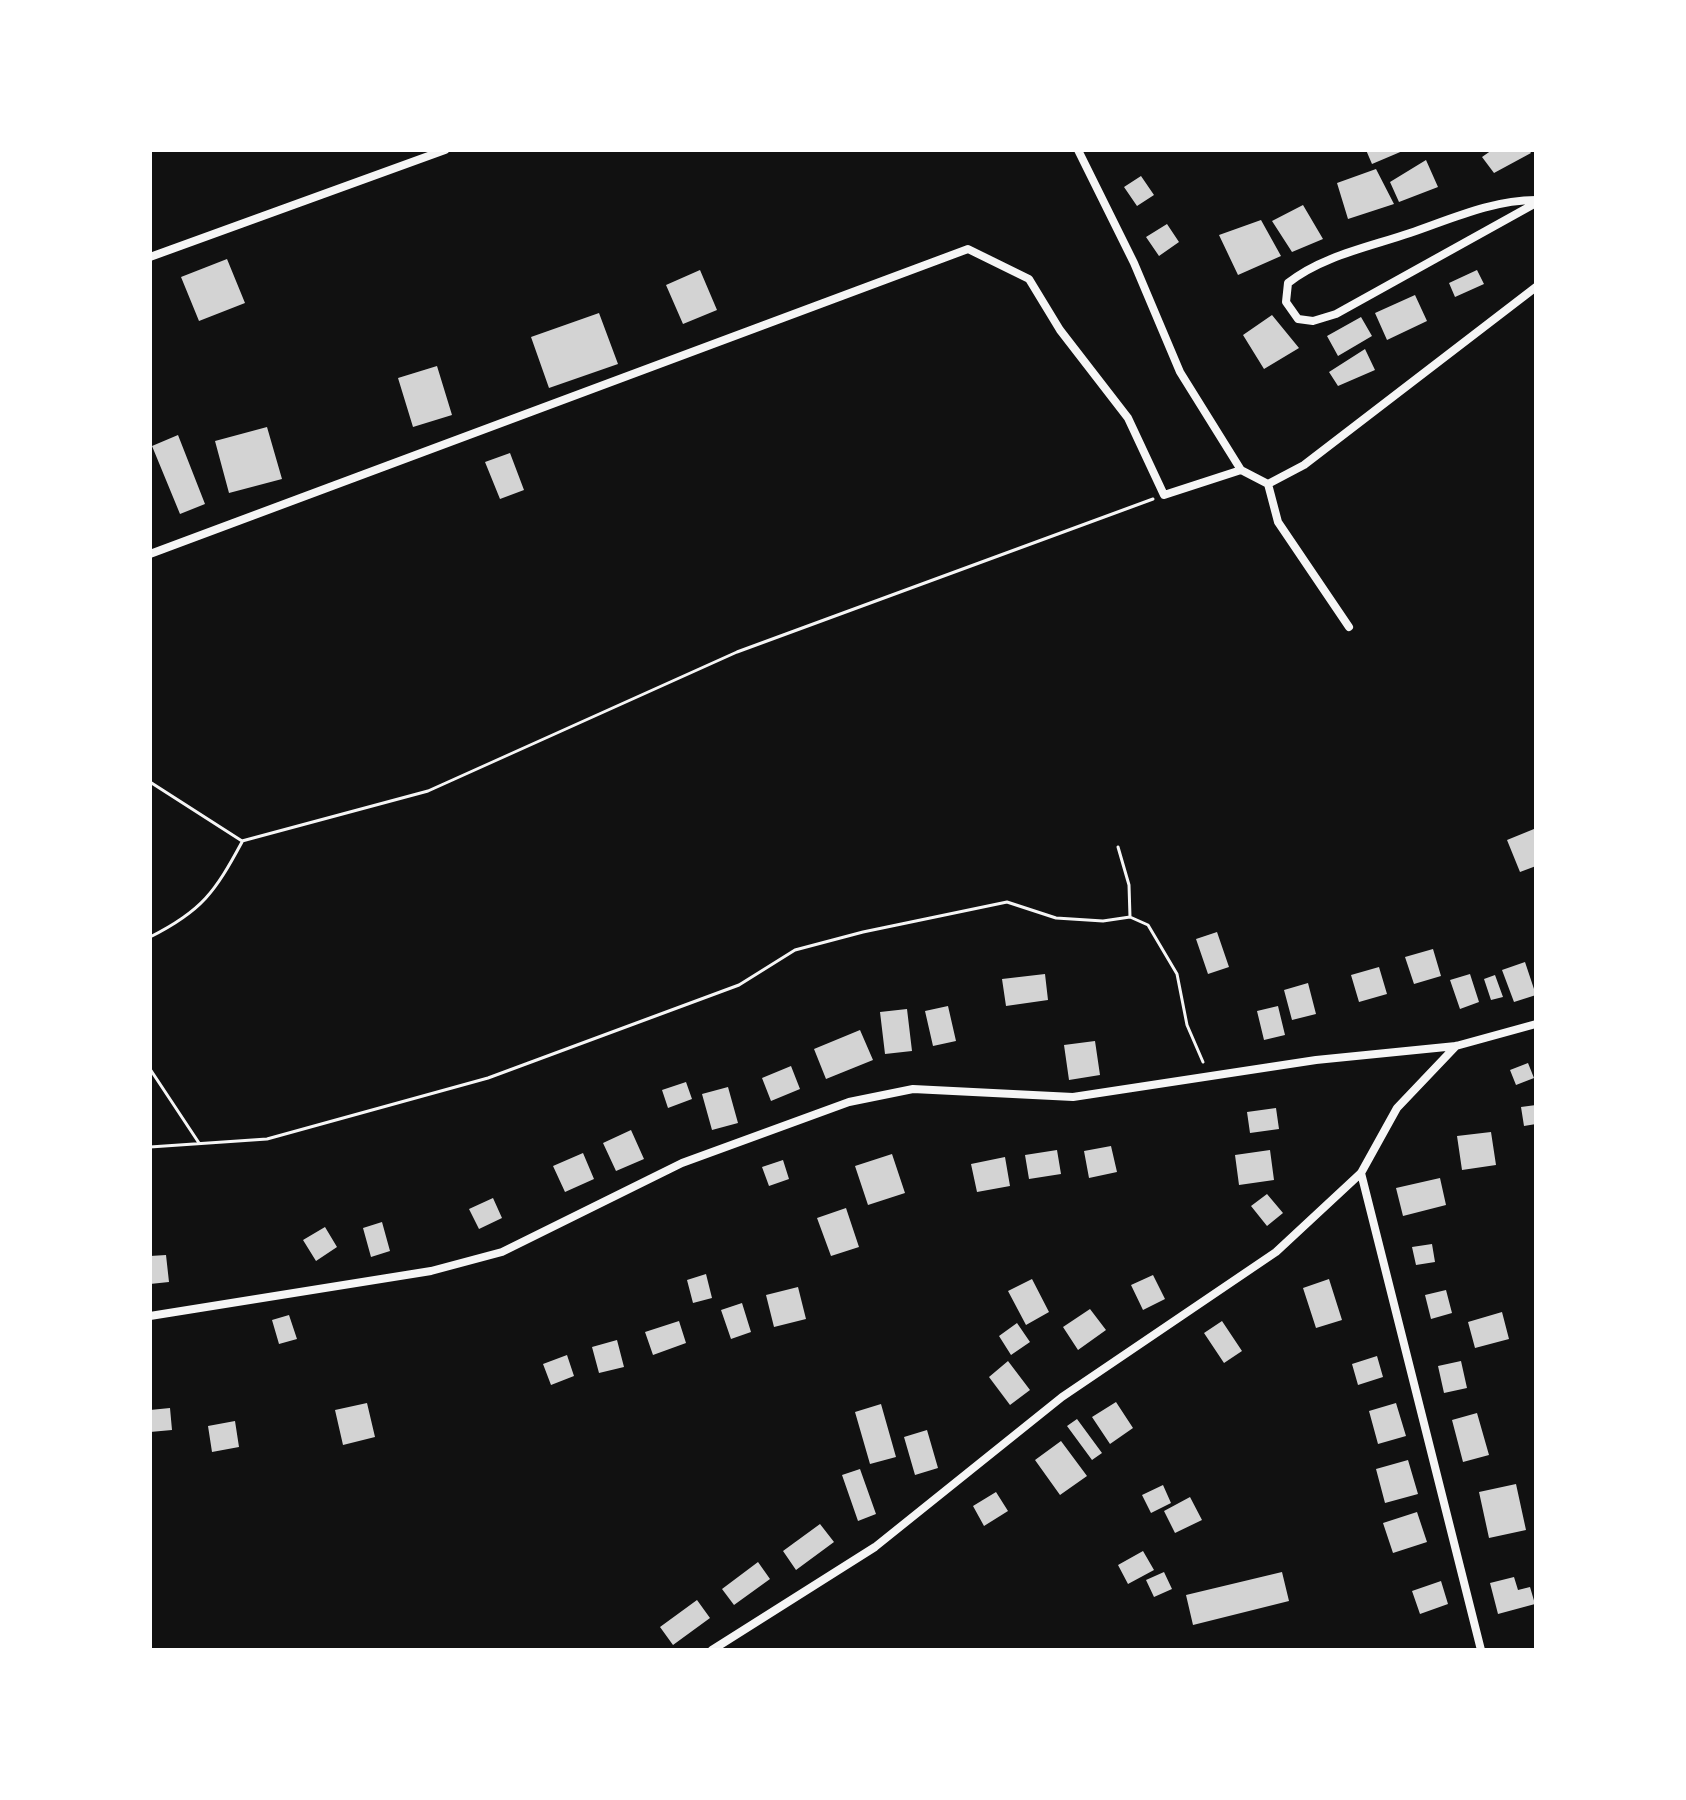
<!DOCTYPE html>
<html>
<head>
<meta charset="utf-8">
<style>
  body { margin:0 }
  #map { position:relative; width:1686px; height:1800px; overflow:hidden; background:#111; font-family:"DM Sans",sans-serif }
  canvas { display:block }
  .frame { position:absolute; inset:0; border:152px solid #fff; pointer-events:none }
</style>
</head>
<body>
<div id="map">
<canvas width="1686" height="1800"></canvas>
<div class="frame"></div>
</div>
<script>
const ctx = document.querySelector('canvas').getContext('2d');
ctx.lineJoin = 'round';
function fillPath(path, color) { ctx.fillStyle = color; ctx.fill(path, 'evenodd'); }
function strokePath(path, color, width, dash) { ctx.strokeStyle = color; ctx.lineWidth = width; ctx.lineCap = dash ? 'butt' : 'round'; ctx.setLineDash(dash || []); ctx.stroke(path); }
fillPath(new Path2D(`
  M1366,150h39l-33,14z
  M1492,150h37l2,3 -37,20 -12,-16z
  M1426,160l12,27 -39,15 -9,-20z
  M1376,169l18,35 -46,15 -11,-36z
  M1141,176l13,19 -17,11 -13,-19z
  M1303,205l20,34 -31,13 -20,-31z
  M1261,220l20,36 -43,19 -19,-40z
  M1167,224l12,18 -20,14 -13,-19z
  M227,259l18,44 -46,18 -18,-44z
  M700,270l17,40 -34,14 -17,-39z
  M1477,270l7,14 -29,13 -6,-14z
  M1415,295l12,26 -40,19 -12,-27z
  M599,313l19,51 -69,24 -18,-51z
  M1272,315l27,33 -35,21 -21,-34z
  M1361,317l11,19 -34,20 -11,-20z
  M1365,349l10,21 -37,16 -9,-14z
  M437,366l15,49 -39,12 -15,-49z
  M267,427l15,52 -53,14 -14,-52z
  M178,435l27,69 -25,10 -28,-68z
  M510,453l14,37 -24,9 -15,-37z
  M1534,829l2,37 -16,6 -13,-32z
  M1217,932l12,35 -21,7 -12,-35z
  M1433,949l8,27 -27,8 -9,-27z
  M1525,962l11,33 -22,7 -12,-32z
  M1379,967l8,27 -28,8 -8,-27z
  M1045,974l3,26 -42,6 -4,-27z
  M1470,974l9,28 -19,7 -10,-29z
  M1495,975l8,22 -12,3 -7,-21z
  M1308,983l8,31 -24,6 -8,-30z
  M948,1006l8,35 -23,5 -8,-35z
  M1278,1006l7,29 -21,5 -7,-29z
  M907,1009l5,42 -27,3 -5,-42z
  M860,1030l13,30 -47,19 -12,-30z
  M1095,1041l5,34 -31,5 -5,-35z
  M1528,1063l6,15 -18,7 -6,-15z
  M791,1066l9,23 -29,12 -9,-23z
  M686,1082l6,17 -24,9 -6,-18z
  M728,1087l10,36 -26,7 -10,-36z
  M1536,1105v19l-12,2 -3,-19z
  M1276,1108l3,21 -29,4 -3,-21z
  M631,1130l13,29 -28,12 -13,-28z
  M1491,1132l5,33 -34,5 -5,-34z
  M1111,1146l6,26 -28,6 -5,-27z
  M1057,1150l4,24 -32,5 -4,-24z
  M1270,1150l4,30 -35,5 -4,-30z
  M583,1153l11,26 -29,13 -12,-26z
  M892,1154l13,39 -37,12 -13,-39z
  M1005,1157l5,29 -33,6 -6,-28z
  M783,1160l6,19 -20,7 -7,-19z
  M1440,1178l6,27 -43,11 -7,-28z
  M1267,1194l16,19 -16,13 -16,-20z
  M493,1198l9,20 -23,11 -10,-20z
  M846,1208l13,39 -28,9 -14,-38z
  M382,1222l8,29 -19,6 -8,-29z
  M325,1227l12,20 -21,14 -13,-21z
  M1432,1244l3,18 -19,3 -4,-18z
  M166,1255l3,27 -19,2v-28z
  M706,1274l6,24 -19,5 -6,-23z
  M1153,1275l12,24 -22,11 -12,-25z
  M1032,1279l17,33 -23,13 -18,-34z
  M1329,1279l13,41 -26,8 -13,-40z
  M798,1287l8,32 -32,8 -8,-32z
  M1446,1290l6,23 -21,6 -6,-24z
  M742,1303l9,29 -20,7 -10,-29z
  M1090,1309l16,21 -28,20 -15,-23z
  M1502,1312l7,27 -34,9 -7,-26z
  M289,1315l8,24 -18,5 -7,-24z
  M679,1321l7,22 -33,12 -8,-23z
  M1222,1321l20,30 -18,12 -20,-30z
  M1017,1323l13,19 -19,13 -12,-19z
  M617,1340l7,27 -25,6 -7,-26z
  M567,1355l7,21 -23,9 -8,-21z
  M1377,1356l6,21 -25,8 -6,-21z
  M1008,1361l22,29 -20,15 -21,-28z
  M1461,1361l6,27 -23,5 -6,-27z
  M1116,1402l17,26 -23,16 -18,-27z
  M367,1403l8,34 -32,8 -8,-35z
  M1396,1403l10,33 -28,8 -9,-33z
  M881,1404l15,53 -26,7 -15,-52z
  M170,1408l2,22 -22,2v-22z
  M1477,1413l12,42 -26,7 -11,-42z
  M1077,1419l25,34 -10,7 -25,-34z
  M235,1421l4,26 -27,5 -4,-26z
  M927,1430l11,38 -23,7 -11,-38z
  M1061,1441l26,35 -27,19 -25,-35z
  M1408,1460l10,34 -33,9 -9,-34z
  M860,1469l16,45 -18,7 -16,-46z
  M1516,1484l10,46 -37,8 -10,-46z
  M1163,1485l8,18 -20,10 -9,-18z
  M996,1492l12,19 -24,15 -11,-20z
  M1190,1497l12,23 -27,13 -11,-22z
  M1417,1512l10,30 -34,11 -10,-30z
  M820,1524l14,18 -38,28 -13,-19z
  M1143,1551l11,19 -26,14 -10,-19z
  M758,1562l12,17 -36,26 -12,-16z
  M1164,1572l8,17 -18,8 -8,-17z
  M1282,1572l7,29 -96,24 -7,-30z
  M1514,1577l4,13 12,-3 5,17 -37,10 -8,-31z
  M1441,1581l7,23 -28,10 -8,-23z
  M697,1600l13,18 -37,27 -13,-18z`), '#d3d3d3');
strokePath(new Path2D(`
  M150,782l92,59 186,-50 309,-139 416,-153
  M1118,847l11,38 1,32 18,8 29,49 10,51 16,37
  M150,937c52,-26 65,-45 92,-95
  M150,1069l49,74
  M150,1147l117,-8 221,-61 251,-93 56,-35 68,-18 144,-30 49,16 47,3 27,-4`), '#f5f5f5', 3);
strokePath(new Path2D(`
  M1078,150l56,113 46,109 61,98 27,14 36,-19 232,-178
  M1536,200c-44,0 -85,19 -126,33 -41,14 -88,23 -122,50l-2,19 12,17 15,2 23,-7 200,-111
  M150,257l295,-107
  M1268,484l10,38 71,105
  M150,554l818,-305 61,30 31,51 68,88 36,77 77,-25
  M1361,1173l120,477
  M150,1316l281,-45 71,-19 180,-89 167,-61 64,-13 160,8 243,-37 140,-14 80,-22
  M712,1650l163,-103 187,-150 214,-145 85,-79 36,-65 59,-62`), '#f5f5f5', 8);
</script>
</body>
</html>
